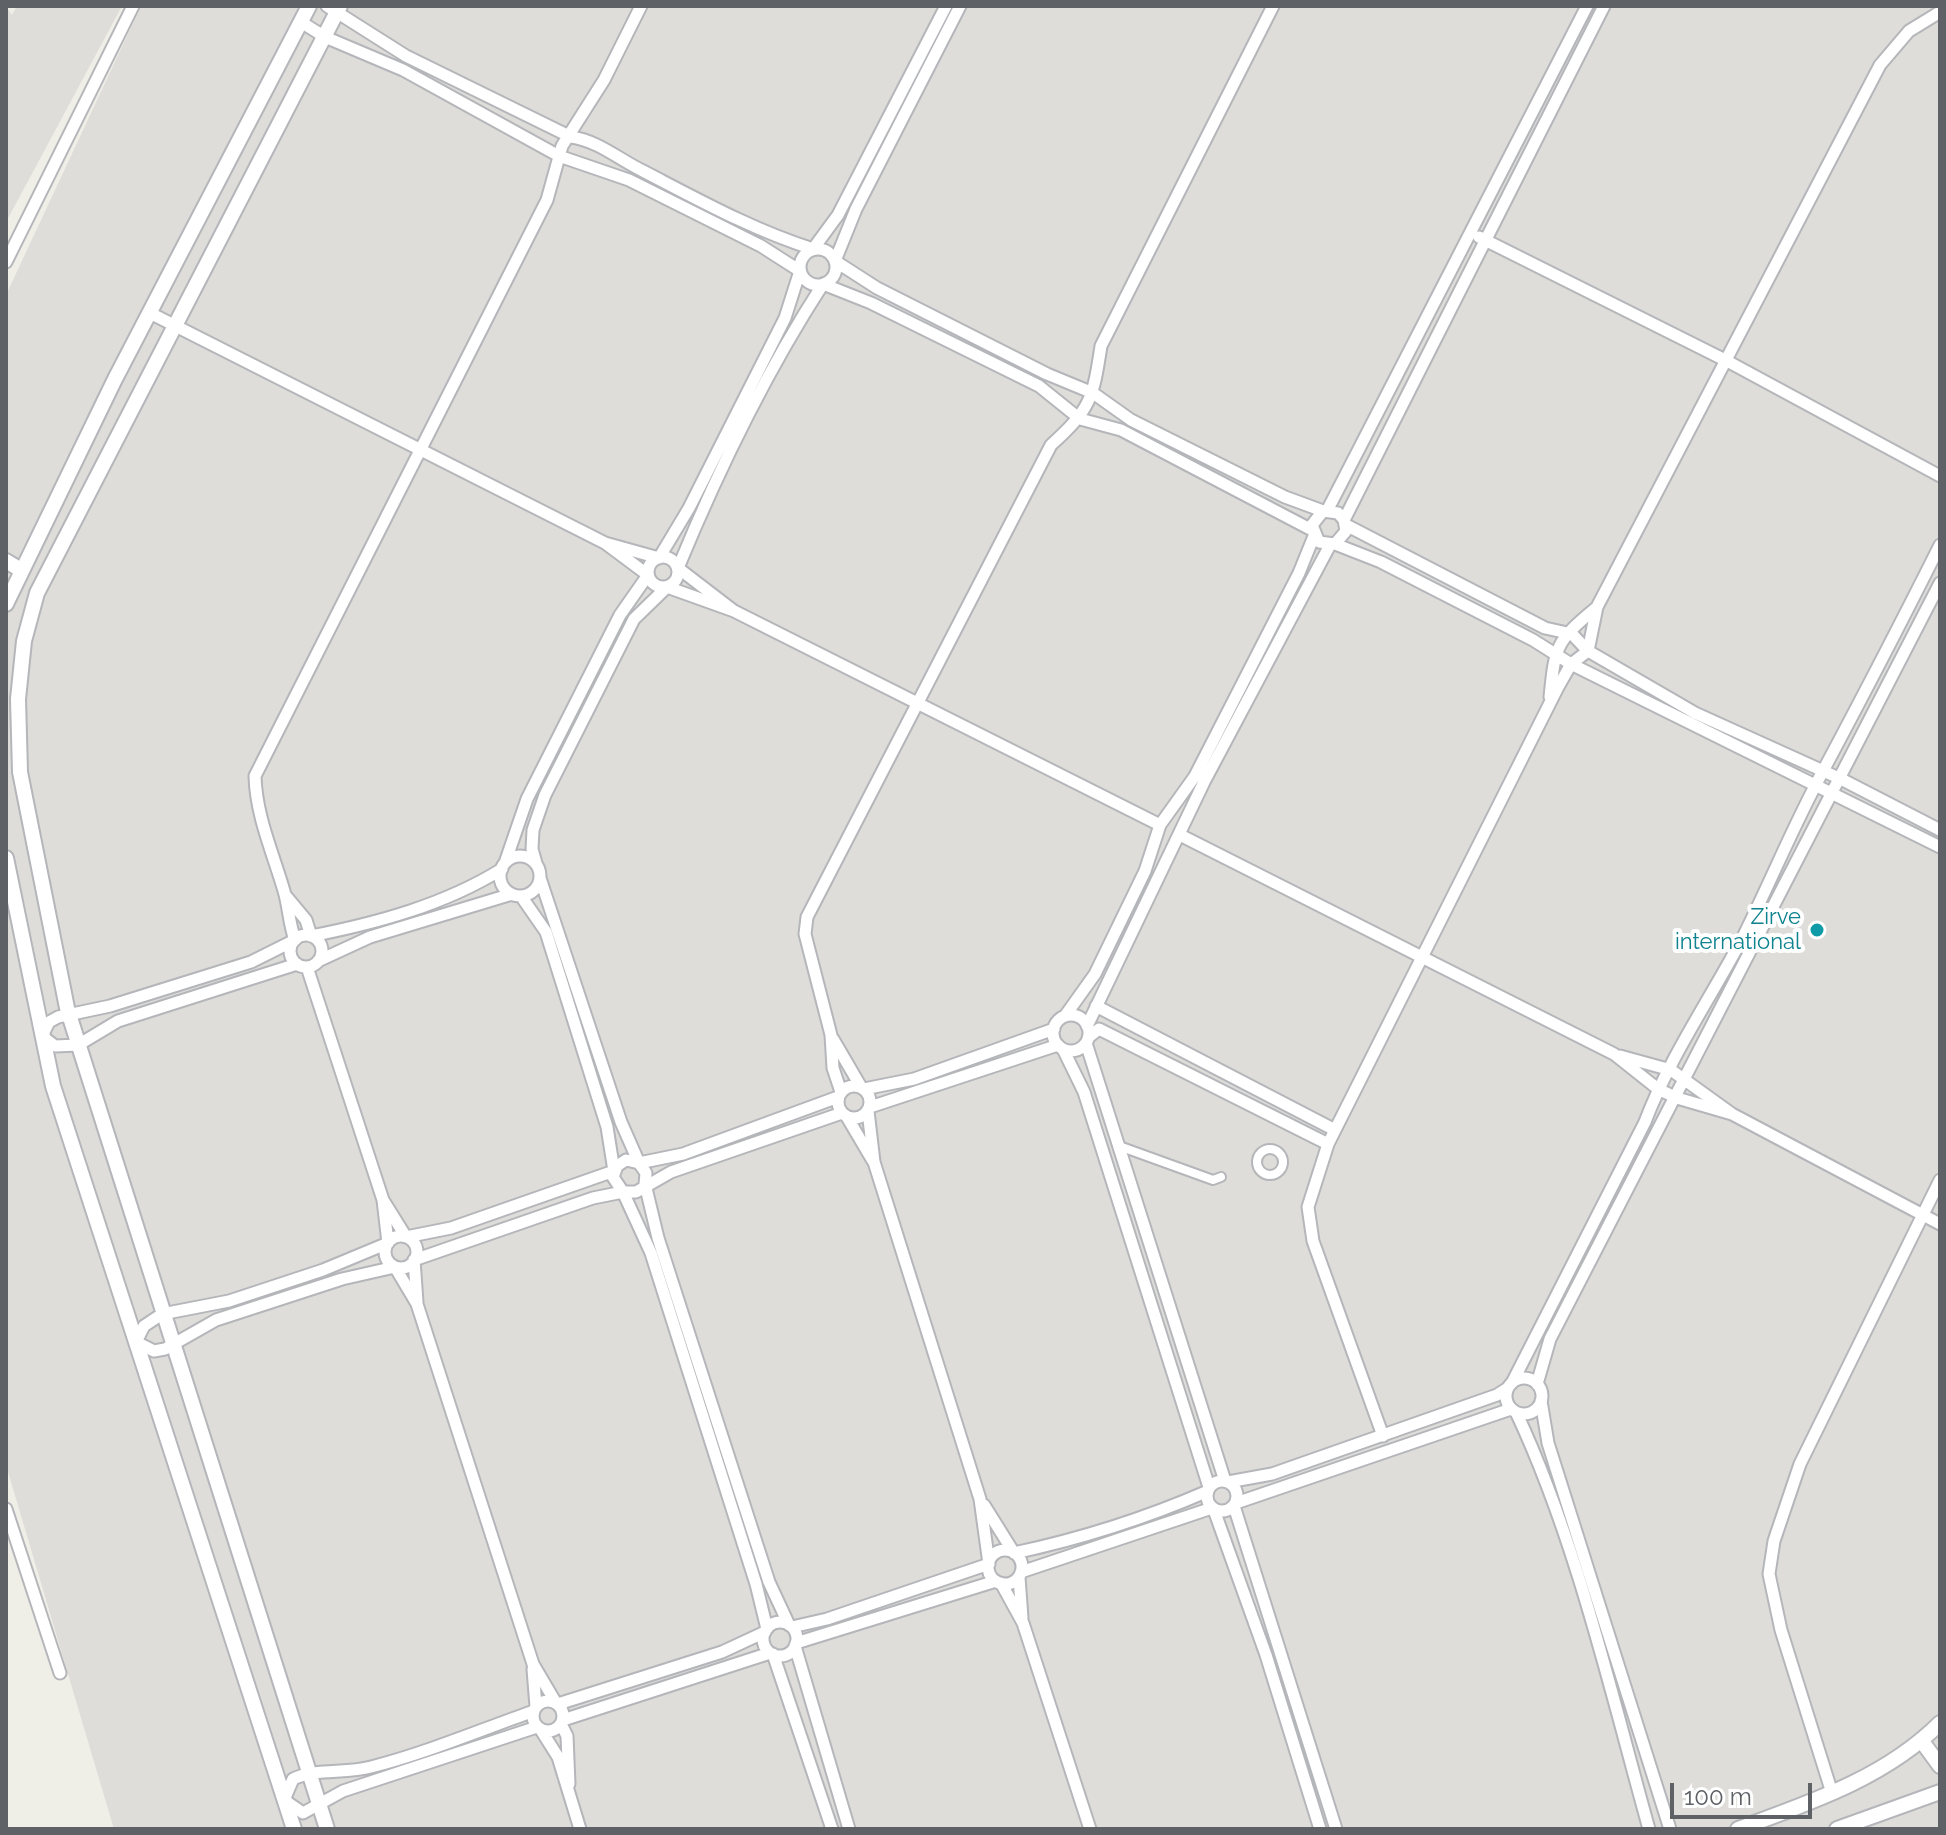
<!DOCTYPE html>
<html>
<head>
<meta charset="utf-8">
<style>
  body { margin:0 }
  #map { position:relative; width:1946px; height:1835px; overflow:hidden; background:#efeee7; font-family:Raleway,sans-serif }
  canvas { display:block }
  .frame { position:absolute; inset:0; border:8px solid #5e6166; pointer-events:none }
  .scale { position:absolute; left:1670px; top:1783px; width:142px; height:36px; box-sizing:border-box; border:4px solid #5e6166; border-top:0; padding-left:10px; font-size:24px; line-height:28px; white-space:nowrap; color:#5e6166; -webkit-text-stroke:6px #fff; paint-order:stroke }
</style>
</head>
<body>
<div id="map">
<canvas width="1946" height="1835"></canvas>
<div class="frame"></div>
<div class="scale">100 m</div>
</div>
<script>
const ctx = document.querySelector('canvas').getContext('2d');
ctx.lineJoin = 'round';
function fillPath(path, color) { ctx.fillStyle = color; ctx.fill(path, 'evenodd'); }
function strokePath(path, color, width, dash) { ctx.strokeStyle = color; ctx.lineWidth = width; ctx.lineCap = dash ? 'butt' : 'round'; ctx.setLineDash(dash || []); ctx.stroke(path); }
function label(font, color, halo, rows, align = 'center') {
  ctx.font = font + ' Raleway,sans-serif'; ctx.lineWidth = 8; ctx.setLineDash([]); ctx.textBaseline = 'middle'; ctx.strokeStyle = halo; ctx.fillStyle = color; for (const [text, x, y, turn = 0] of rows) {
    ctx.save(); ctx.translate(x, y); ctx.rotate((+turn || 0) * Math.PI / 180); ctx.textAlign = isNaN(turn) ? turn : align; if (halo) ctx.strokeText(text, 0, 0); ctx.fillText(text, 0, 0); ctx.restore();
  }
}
fillPath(new Path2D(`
  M6,6l6,9 5,-9h105l-116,216z
  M141,6h1799v1823h-1826l-108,-364v-1170z`), '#deddd9');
const pedestrian = new Path2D(`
  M1119,1146l94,34 8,-3
  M1257 1162a13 13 0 1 1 26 0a13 13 0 1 1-26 0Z`);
const minor = new Path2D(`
  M327,6l79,50 165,81c28,4 47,22 72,34 56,29 110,59 170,78l25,-34 108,-209
  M960,6l-104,203 -21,52 42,27 170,86 46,19 38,27 154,77 38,14
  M301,22l24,15 78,33 156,86 70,24 132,66 39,25 -15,47 -96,190 -30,50 -54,-15
  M1479,237l248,124 213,115
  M800 267a18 18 0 1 1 36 0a18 18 0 1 1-36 0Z
  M6,262l127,-256
  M150,313l455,230 43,32 -28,40 -93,184 -22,64
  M1327,511l260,-505
  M1344,520l260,-514
  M1346,525l199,103 27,6 16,17 107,62 146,66 99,51
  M1335,544l11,-13 -2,-11 -6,-7 -15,-2 -11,14 7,17 16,2 46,18 152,78 38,24 369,183
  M648 572a15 15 0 1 1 30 0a15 15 0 1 1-30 0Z
  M734,611l-56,-43c40,-97 88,-196 145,-284l48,19 168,83 41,33 41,11 191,100
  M1550,697c5,-51 6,-56 46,-89
  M1180,835l434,219 44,35 19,9 55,16
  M500 876a20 20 0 1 1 40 0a20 20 0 1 1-40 0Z
  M536,863l-4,-14 1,-19 12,-35 89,-176 33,-32 67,24 426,214
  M540,878l81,244 18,41 44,-9 155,-57
  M286,896l20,24 5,16c66,-13 133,-31 191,-67
  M290 951a16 16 0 1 1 32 0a16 16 0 1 1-32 0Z
  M318,961l52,-24 142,-43
  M297,964l-179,57 -40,24 -23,1 -13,-10 7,-14 9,-5 52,-11 141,-44 44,-22c-6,-16 -6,-32 -11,-49 -11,-38 -28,-75 -29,-115l292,-576 15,-54 42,-66 37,-74
  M307,967l76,233 5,43 -65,27 -94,31 -67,13 -18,12 -8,16 18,9 11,-2 51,-29 126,-41 53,-12 22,37 116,360 23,39
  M1096,1006l239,124
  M1053 1033a18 18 0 1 1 36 0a18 18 0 1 1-36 0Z
  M1065,1016l30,-42 50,-103 15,-46 35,-49 104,-203 15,-37
  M1087,1026l117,-244 126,-237
  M1089,1037l10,-8 229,115
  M833,1039l28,48
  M1086,1043l139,438
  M1063,1049l21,43 125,395
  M1620,1056l51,14 61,44 208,110
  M838 1102a16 16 0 1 1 32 0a16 16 0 1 1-32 0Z
  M864,1089l50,-10 140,-50
  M841,1092l-8,-24 -2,-33 -26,-101 2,-17 244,-472c40,-36 42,-47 50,-99l172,-340
  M870,1107l188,-62
  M847,1117l26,44
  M383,1200l23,37 45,-9 163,-57 -7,-44 -61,-195 -25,-36
  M385 1252a16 16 0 1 1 32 0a16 16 0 1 1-32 0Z
  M417,1302l-3,-42 179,-62 30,-6 28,61 105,331 11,45
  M1506 1396a18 18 0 1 1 36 0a18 18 0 1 1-36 0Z
  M1512,1383l133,-261c24,-64 67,-126 99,-187 27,-54 50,-111 79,-164 40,-75 79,-150 117,-226
  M1537,1384l13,-45 390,-756
  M1541,1401l7,42 122,386
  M1516,1412c60,127 95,281 133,417
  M1383,1436l-70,-195 -5,-34 20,-63 230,-457 13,-23 17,-13 9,-44 283,-542 29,-34 31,-19
  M1207 1496a15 15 0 1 1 30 0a15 15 0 1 1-30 0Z
  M1228,1482l44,-8 225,-79 11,-7
  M1236,1503l275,-94
  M984,1505l30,48c66,-14 132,-35 194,-62
  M1234,1506l102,323
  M6,1509l54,164
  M1214,1510l52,145 54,174
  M988 1567a17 17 0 1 1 34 0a17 17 0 1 1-34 0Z
  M1021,1572l191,-64
  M1019,1577l3,41
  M1001,1583l22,40 67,206
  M763 1639a17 17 0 1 1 34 0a17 17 0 1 1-34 0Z
  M789,1625l-20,-43 -111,-344 -13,-54 1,-11 -7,-10 -13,-3 -9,6 -4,11 10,15h13l35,-20 171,-59
  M792,1627l35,-8 162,-55 -9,-65 -106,-337 -6,-51
  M796,1643l200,-62
  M795,1646l54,183
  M773,1654l59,175
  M533,1669l3,38
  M533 1716a15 15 0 1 1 30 0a15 15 0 1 1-30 0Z
  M558,1704l164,-52 43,-20
  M534,1711c-54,19 -108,42 -163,56 -26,7 -55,1 -78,12l-9,21 19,13 40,-22 194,-64
  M563,1720l207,-67
  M561,1724l6,12 2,48
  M541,1730l17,27 22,72
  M1832,1793l-51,-163 -12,-56 5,-33 26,-77 140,-284`);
const tertiary = new Path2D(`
  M6,561l15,9
  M6,604l109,-225 194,-373
  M6,858l47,228 241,743
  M1921,1740l19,26
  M327,1829l-260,-821 -47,-236 -2,-73 6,-58 13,-48 303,-587
  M1738,1829c71,-26 147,-51 202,-106
  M1837,1829l103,-37`);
strokePath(pedestrian, '#b4b6ba', 12);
strokePath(minor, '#b4b6ba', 15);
strokePath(tertiary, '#b4b6ba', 18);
strokePath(pedestrian, '#fff', 8);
strokePath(minor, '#fff', 11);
strokePath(tertiary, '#fff', 14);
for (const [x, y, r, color] of [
  [1817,930,8,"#0f9aa8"]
]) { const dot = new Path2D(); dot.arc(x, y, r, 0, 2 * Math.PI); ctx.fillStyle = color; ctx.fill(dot); strokePath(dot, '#fff', 3); }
label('22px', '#0d838f', '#fff', [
  ["Zirve",1801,917],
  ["international",1801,942]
], 'right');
</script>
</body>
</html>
